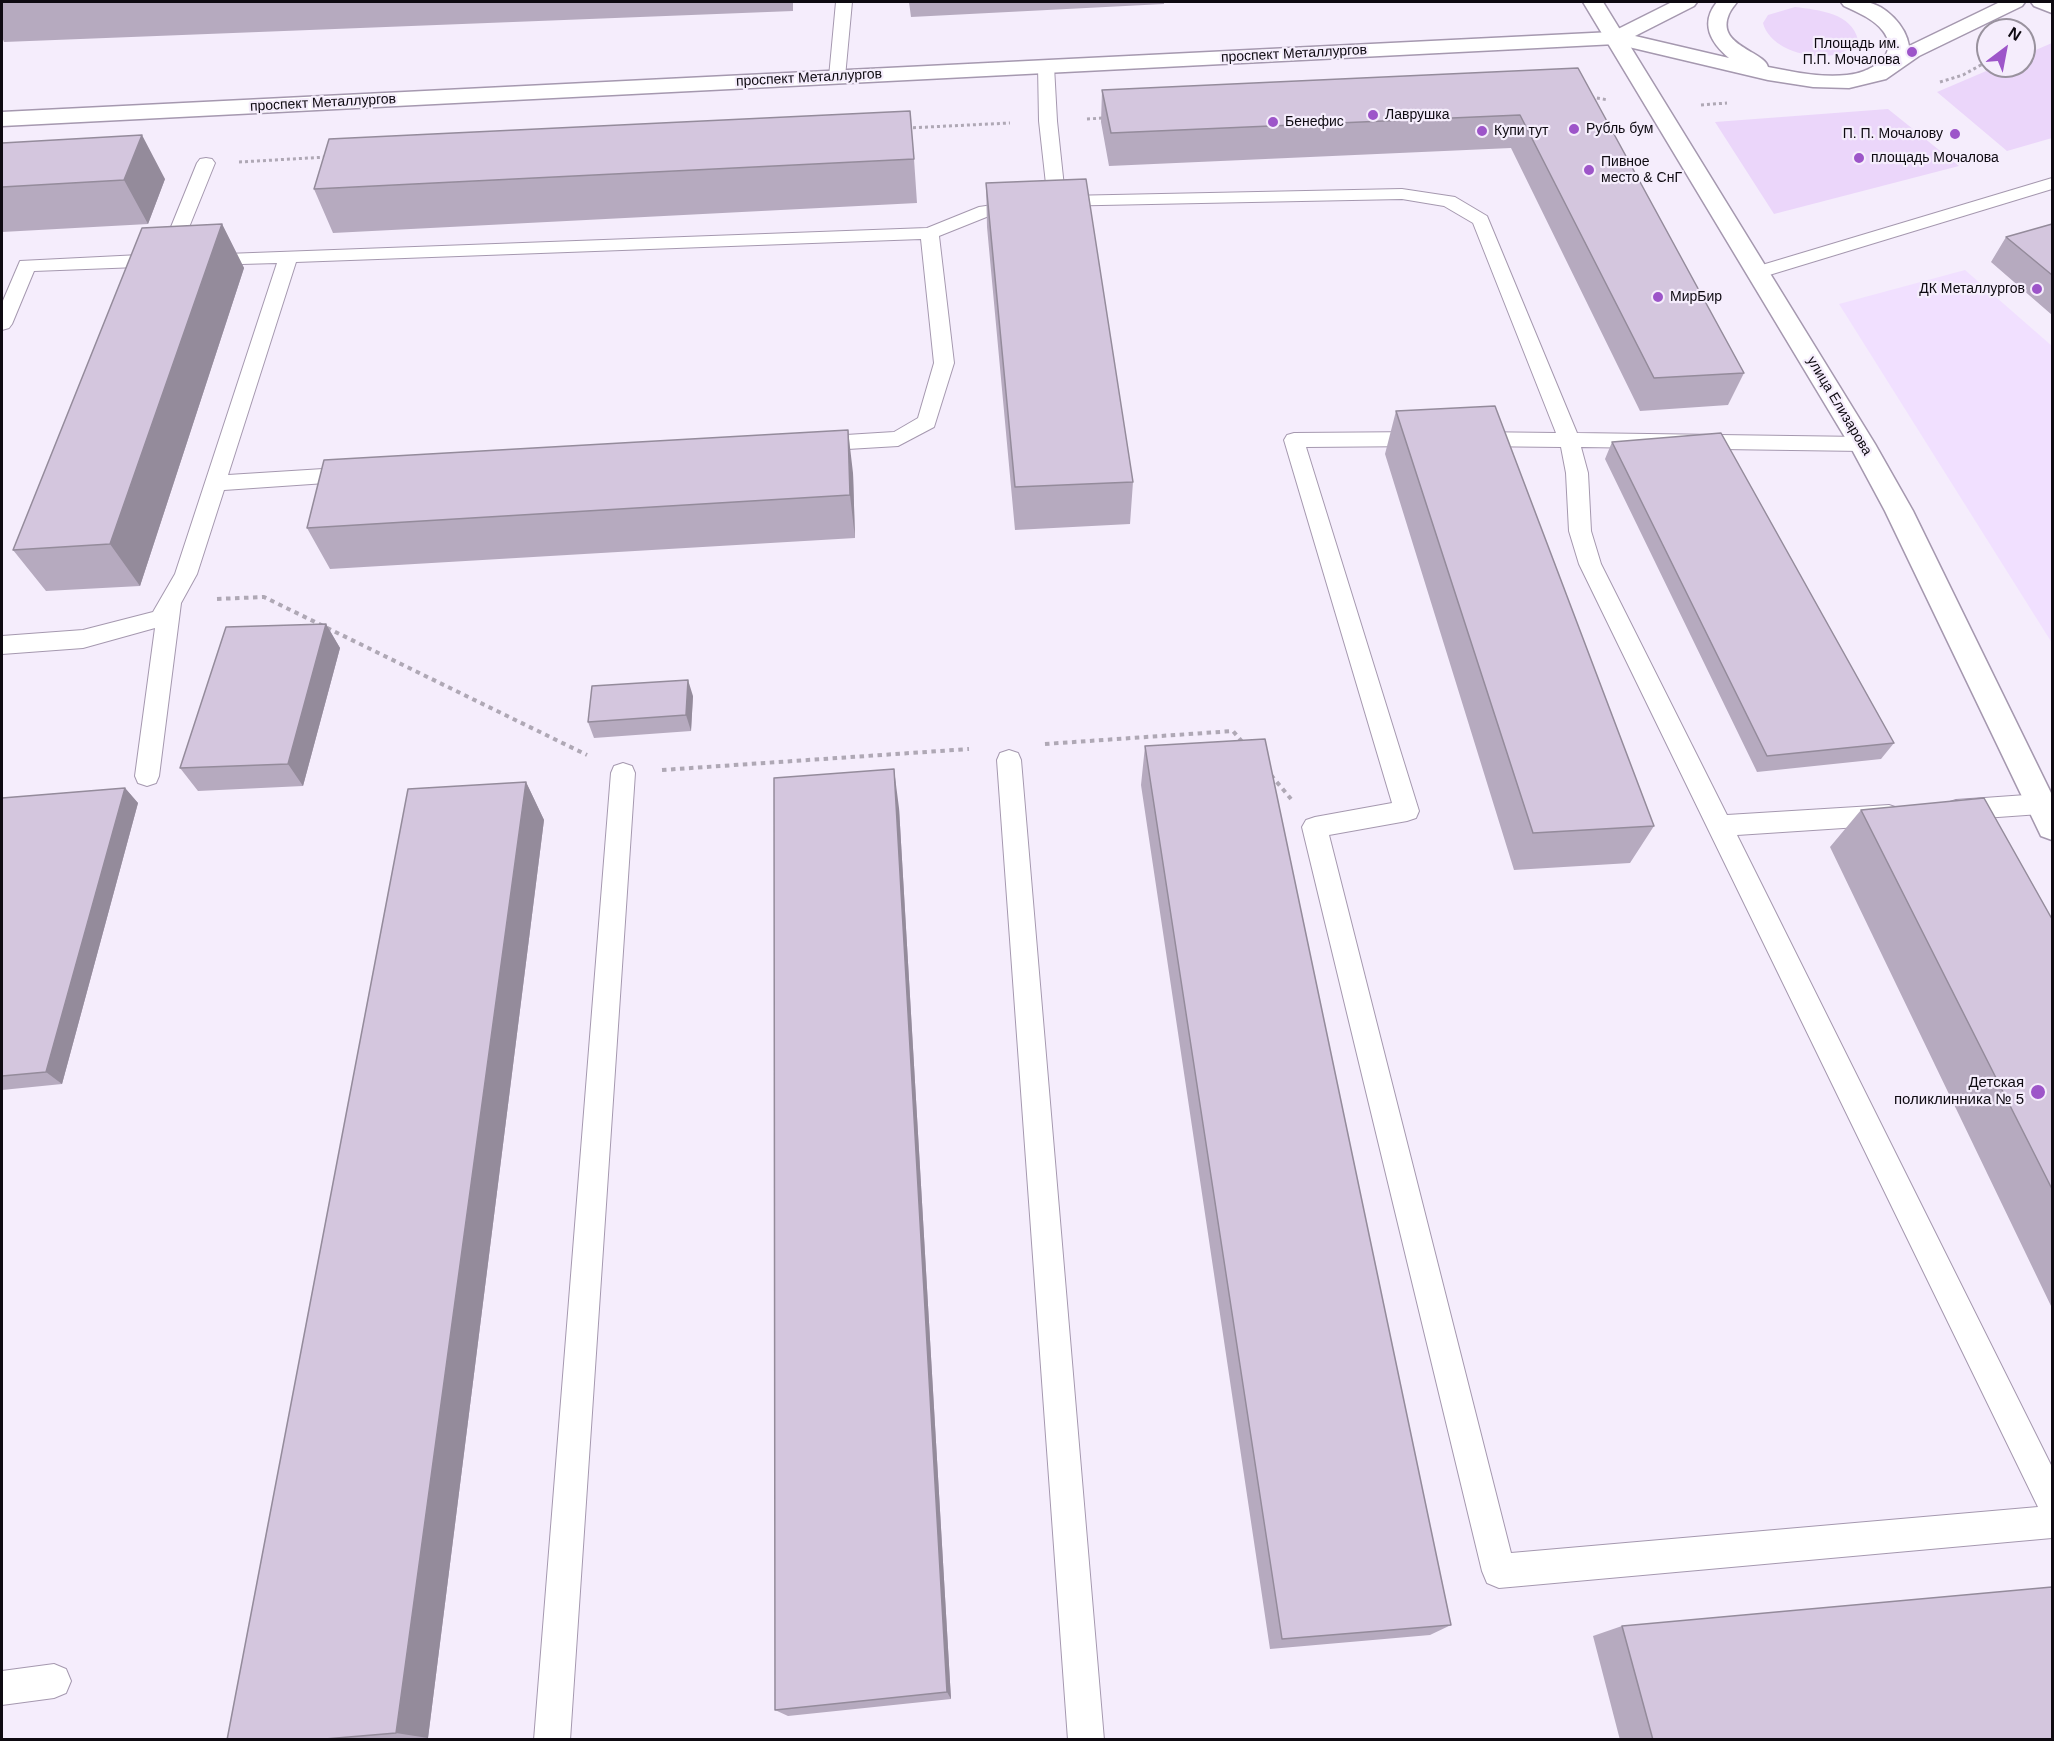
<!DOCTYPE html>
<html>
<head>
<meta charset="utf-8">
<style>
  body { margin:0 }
  #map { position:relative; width:2054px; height:1741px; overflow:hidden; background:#f5edfc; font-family:Arial,sans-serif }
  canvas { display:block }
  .frame { position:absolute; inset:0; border:3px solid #0e0a11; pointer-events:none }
  .north { position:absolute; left:1976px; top:18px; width:60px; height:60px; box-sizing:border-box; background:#f5edfc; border:2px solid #99929e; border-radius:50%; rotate:32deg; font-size:16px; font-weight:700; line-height:24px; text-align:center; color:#0e0a11 }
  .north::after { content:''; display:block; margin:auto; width:21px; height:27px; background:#9d55c9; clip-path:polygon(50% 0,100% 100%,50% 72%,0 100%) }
</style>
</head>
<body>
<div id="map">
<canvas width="2054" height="1741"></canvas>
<div class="frame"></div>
<div class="north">N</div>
</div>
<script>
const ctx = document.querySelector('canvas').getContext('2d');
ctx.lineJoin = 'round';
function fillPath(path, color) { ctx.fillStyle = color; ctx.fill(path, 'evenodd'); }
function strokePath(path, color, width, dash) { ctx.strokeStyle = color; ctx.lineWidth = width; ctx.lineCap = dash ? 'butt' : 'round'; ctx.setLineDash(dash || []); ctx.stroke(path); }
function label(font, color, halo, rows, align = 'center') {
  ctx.font = font + ' Arial,sans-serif'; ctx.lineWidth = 4.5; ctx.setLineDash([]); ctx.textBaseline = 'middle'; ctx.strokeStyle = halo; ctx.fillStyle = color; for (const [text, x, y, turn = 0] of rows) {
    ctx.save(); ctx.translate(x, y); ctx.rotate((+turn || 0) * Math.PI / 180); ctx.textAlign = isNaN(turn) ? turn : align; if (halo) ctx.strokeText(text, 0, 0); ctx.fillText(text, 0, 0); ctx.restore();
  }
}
fillPath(new Path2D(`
  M1965,270l87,76v297l-213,-339z`), '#f1e0ff');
fillPath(new Path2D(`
  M1795,7c24,3 57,6 63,33 -18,29 -87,16 -95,-17l5,-8z
  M2052,43v95l-45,13 -70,-59 61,-26h26v-11z
  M1888,109l71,57 -185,48 -59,-92z`), '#ebd6fa');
const service = new Path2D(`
  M836,2h16l-7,75 -8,5 -8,-5z
  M1046,61l8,5 3,55 8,75 337,-7 53,8 32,19 90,217 285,4 7,2 3,5 -3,5 -7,2 -281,-4 7,26 3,58 10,33 126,251 162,-10 9,3 3,7 -3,7 -9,3 -152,10 315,632v71l-553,50 -12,-5 -5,-12 -180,-744 4,-7 9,-3 77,-14 -108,-363 3,-5 7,-2 130,-1 7,2 3,5 -3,5 -7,2 -118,1 113,364 -3,7 -9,3 -78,14 182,718 527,-46 -459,-943 -10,-33 -3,-58 -5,-26 -89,-1 -7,-2 -3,-5 3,-5 7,-2 84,1 -83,-210 -29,-17 -42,-7 -351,7 -3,-4 -9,-81 -1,-55z
  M206,158l6,1 3,4 -40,99 -11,4 -130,5 -22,53 -3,4 -7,2v-27l18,-42 140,-7 37,-91 3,-4z
  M2052,178v11l-286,87h-14l-2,-4 2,-4z
  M1020,201l6,1 3,4 -3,4 -37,6 -50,20 15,127 -20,64 -36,19 -84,5 -7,-2 -3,-5 3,-5 7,-2 80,-5 24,-14 16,-55 -13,-124 -625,23 -68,213 127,-8 7,2 4,5 -4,5 -7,2 -131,9 -27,84 -16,29 -22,173 -3,7 -9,3 -9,-3 -3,-7 20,-148 -72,20 -81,6v-18l81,-6 70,-18 22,-38 102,-311 -71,2 -7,-2 -2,-4 2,-4 728,-27 52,-21z
  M1009,750l9,3 3,7 83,980h-36l-71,-980 3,-7z
  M623,763l9,3 3,7 -65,967h-36l77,-967 3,-7z
  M2040,794l9,3 3,7 -3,7 -9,3 -84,6 -9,-3 -3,-7 3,-7 9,-3z
  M54,1664l12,5 5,12 -5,12 -12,5 -52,7v-34z`);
const minor = new Path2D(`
  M1583,2h20l272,442 38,67 139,284v45l-11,-4 -156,-325 -36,-67z
  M2031,2h21v11l-18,-7z`);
const tertiary = new Path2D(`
  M1672,2h25l-3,4 -59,30 94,22c-19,-16 -29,-35 -12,-56h20c-2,3 -6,7 -8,12 -14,32 36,37 39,53 26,5 53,11 79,8 20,-1 55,-19 36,-44 -9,-12 -26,-19 -39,-25l-3,-4c8,0 17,-2 25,0 20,3 40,24 43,44l91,-44h25l-3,4 -103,50 -33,23 -37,9 -36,-1 -45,-7 -152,-36 -1614,82v-14l1610,-80z`);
strokePath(service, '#a598af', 2);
strokePath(minor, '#a598af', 3);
strokePath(tertiary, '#a598af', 3);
strokePath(new Path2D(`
  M1940,82l23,-7 25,-14
  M1591,97l17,3
  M1701,105l26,-2
  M1087,119l16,-1
  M907,128l103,-5
  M239,162l88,-5`), '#afa8b5', 3, [3, 3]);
strokePath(new Path2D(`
  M217,599l47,-2 323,158
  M1045,744l188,-13 11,13
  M662,770l307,-21
  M1271,775l20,24`), '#afa8b5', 4, [4.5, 4.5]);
fillPath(service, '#fff');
fillPath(minor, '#fff');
fillPath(tertiary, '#fff');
fillPath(new Path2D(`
  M2,2h791v9l-789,31 -2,-5z
  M909,2h255v2l-253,13z
  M1499,73l245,300 -16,32 -88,6 -129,-263 -402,18 -8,-44 1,-32z
  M2,143l163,36 -17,45 -146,8z
  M914,159l3,44 -584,30 -19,-44z
  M986,183l147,299 -3,42 -115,6 -28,-303z
  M222,224l22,44 -104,318 -94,5 -33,-41z
  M2052,224v91l-61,-53 15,-25z
  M1396,411l258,415 -24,37 -116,7 -129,-416z
  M1612,442l282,301 -13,16 -124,13 -152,-313z
  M853,473l2,65 -525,31 -23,-41z
  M326,624l14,24 -37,138 -105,5 -18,-23z
  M693,696l-2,35 -97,7 -6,-16z
  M1145,746l306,879 -21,10 -160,14 -129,-864z
  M526,782l18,38 -116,918 -18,2h-183z
  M125,788l13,15 -76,281 -60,6v-292z
  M899,808l52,891 -163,17 -13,-6z
  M1861,810l191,109v389l-222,-461z
  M1622,1626l430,114h-432l-27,-104z`), '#b6aabf');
fillPath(new Path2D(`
  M142,135l23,44 -17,45 -24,-44z
  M222,224l22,44 -104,318 -30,-42z
  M848,430l5,43 2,65 -5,-43z
  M326,624l14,24 -37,138 -15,-22z
  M688,680l5,16 -2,35 -5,-16z
  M894,769l5,39 52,891 -4,-7z
  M526,782l18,38 -116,918 -32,-5z
  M125,788l13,15 -76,281 -16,-12z`), '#948b9b');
const building = new Path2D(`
  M1578,68l166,305 -90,5 -134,-263 -409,18 -9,-43z
  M910,111l4,48 -600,30 15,-50z
  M142,135l-18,45 -122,7v-44z
  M1086,179l47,303 -118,5 -29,-304z
  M222,224l-112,320 -97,6 129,-322z
  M2052,224v51l-46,-38z
  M1495,406l159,420 -121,7 -137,-422z
  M848,430l2,65 -543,33 17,-68z
  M1721,433l173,310 -127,13 -155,-314z
  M326,624l-38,140 -108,4 46,-141z
  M688,680l-2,35 -98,7 4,-36z
  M1265,739l186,886 -169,14 -137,-893z
  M894,769l53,923 -172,18 -1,-932z
  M526,782l-130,951 -83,7h-86l181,-951z
  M125,788l-79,284 -44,4v-278z
  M1984,798l68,121v270l-191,-379z
  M2052,1587v153h-399l-31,-114z`);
fillPath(building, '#d4c6de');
strokePath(building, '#948b9b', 1.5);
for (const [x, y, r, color] of [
  [1912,52,6,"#9d55c9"],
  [1373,115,6,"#9d55c9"],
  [1273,122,6,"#9d55c9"],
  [1574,129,6,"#9d55c9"],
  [1482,131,6,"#9d55c9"],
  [1955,134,6,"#9d55c9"],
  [1859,158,6,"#9d55c9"],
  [1589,170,6,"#9d55c9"],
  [2037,289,6,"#9d55c9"],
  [1658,297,6,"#9d55c9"],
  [2038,1092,8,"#9d55c9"]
]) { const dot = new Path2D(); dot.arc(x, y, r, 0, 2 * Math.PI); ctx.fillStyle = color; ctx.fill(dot); strokePath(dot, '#f5edfc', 2); }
label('14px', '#0e0a11', '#f5edfc', [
  ["Площадь им.",1900,44,"right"],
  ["П.П. Мочалова",1900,60,"right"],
  ["Лаврушка",1385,115],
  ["Бенефис",1285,122],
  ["Рубль бум",1586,129],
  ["Купи тут",1494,131],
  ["П. П. Мочалову",1943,134,"right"],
  ["площадь Мочалова",1871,158],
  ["Пивное",1601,162],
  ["место & СнГ",1601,178],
  ["ДК Металлургов",2025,289,"right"],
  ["МирБир",1670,297]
], 'left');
label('14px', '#0e0a11', '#f5edfc', [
  ["проспект Металлургов",1294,54,-3],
  ["проспект Металлургов",809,78,-3],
  ["проспект Металлургов",323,103,-3],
  ["улица Елизарова",1839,406,59]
]);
label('15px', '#0e0a11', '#f5edfc', [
  ["Детская",2024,1083],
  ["поликлинника № 5",2024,1100]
], 'right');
</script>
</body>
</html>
